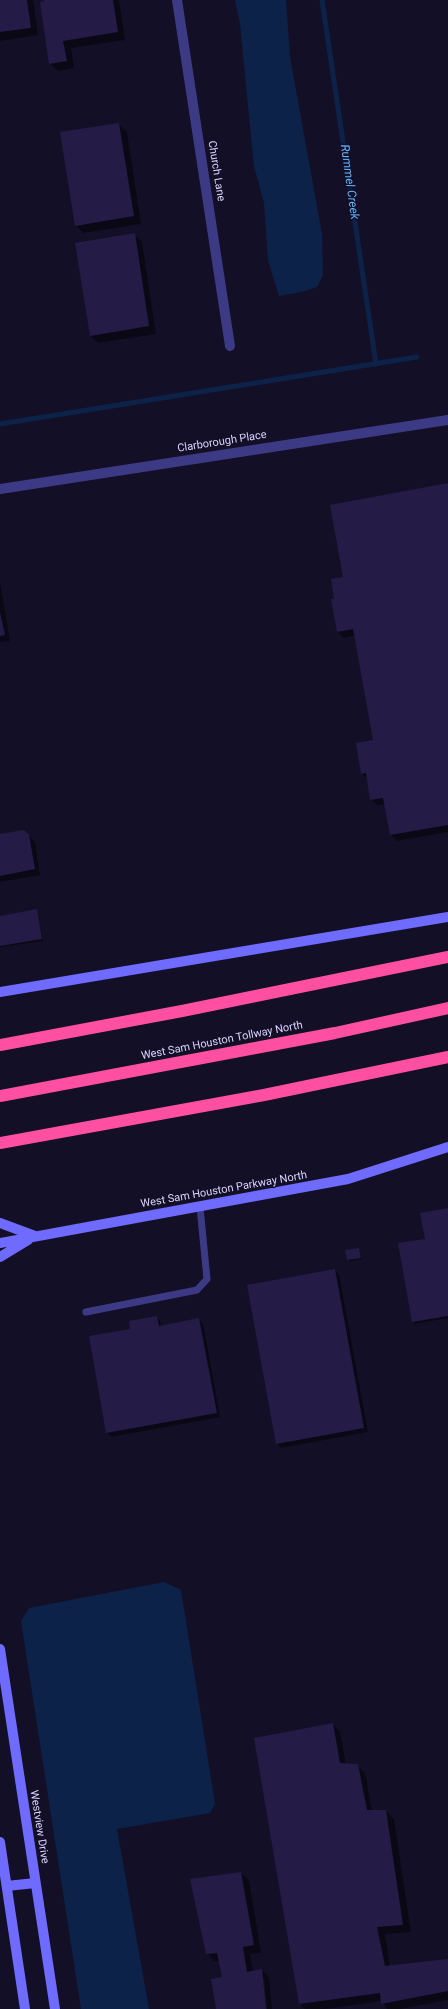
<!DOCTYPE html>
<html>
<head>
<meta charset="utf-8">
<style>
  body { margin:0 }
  canvas { display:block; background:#130f26 }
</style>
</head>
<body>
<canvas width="448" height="2009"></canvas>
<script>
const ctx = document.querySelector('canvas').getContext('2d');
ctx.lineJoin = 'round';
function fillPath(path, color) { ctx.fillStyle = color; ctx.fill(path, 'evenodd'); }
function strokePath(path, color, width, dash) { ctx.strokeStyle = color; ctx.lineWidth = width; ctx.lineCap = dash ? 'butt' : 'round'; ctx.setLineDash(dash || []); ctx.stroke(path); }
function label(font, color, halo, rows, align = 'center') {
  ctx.font = font + ' Roboto,sans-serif'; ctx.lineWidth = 3.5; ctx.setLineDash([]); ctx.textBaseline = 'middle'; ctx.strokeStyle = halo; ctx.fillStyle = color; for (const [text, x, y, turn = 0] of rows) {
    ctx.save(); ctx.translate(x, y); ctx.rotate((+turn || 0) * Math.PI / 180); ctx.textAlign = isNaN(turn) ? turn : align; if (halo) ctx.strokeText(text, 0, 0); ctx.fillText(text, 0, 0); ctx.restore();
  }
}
fillPath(new Path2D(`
  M235,0h51l4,57 32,177 1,41 -6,12 -16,5 -22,4 -11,-36 -4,-57 -10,-37 -14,-142z
  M164,1582l17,8 34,214 -5,9 -93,16 32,180h-68l-60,-388 8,-13z`), '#0c2248');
fillPath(new Path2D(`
  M0,0h33l5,35 -38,6z
  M45,0h74l6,40 -54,8 3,20 -16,3 -8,-8z
  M119,124l8,8 14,92 -58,9 -7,-8z
  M134,234l8,8 14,92 -58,9 -8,-8z
  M448,484v348l-51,9 -6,-6 -6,-31 -8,1 -6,-6 -3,-20 -6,-5 12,-34 -19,-105 -11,3 -6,-6 -3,-32 9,-22z
  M0,582l10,59 -10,1z
  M0,835l29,1 6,6 5,33 -40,7z
  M37,910l6,31 -43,6v-30z
  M448,1209v109l-34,6 -14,-80 26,-5z
  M359,1249l3,10 -12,2 -2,-2z
  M335,1270l4,4 29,158 -87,16 -4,-4 -29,-158z
  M157,1317l3,4 1,5 38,-7 4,4 17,94 -109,20 -4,-4 -17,-96 42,-8z
  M333,1724l7,8 6,32 11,1 8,8 7,38h14l8,8 17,113 -26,2 5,32 58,-6v40l-48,9h-13l-5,-8 -56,8h-21l-5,-5 -45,-265z
  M241,1873l8,7 12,73 -11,1 3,18 9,-2 7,8 3,31h-5l-3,-31h-2l3,31h-48l6,-31 -4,-17h-5l-7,-8z`), '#0007');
strokePath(new Path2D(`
  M322,0l54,364
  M0,424l417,-67`), '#0c2248', 5);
fillPath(new Path2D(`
  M0,0h27l4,28 -31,4z
  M44,0h69l5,32 -55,9 4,20 -18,3 -9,-62 4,-1z
  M119,123l15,93 -59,10 -15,-94z
  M135,233l14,93 -59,10 -15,-93z
  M448,483v342l-58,10 -7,-37 -13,2 -4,-27 -5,1 -5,-31 17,-3 -20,-111 -16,3 -6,-33h3l-3,-20 12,-2 -13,-72z
  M0,612l5,23 -5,1z
  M24,830l5,5 6,34 -35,7v-42z
  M37,909l5,30 -42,7v-30z
  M448,1208v108l-36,6 -14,-79 27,-4 -5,-26z
  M359,1248l2,10 -14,2 -2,-10z
  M335,1269l29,159 -88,16 -29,-159z
  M157,1316l2,10 40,-8 18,95 -111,20 -17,-97 41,-7 -1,-8z
  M333,1723l7,40 18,1 9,46h19l17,115 -26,2 8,39 63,-7v32l-67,13 -1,-11 -81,11 -45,-266z
  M241,1872l13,73 -11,2 4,25 15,-3 4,40h-50l-5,-30 11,-2 -5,-24 -11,1 -16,-75z`), '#241b47');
strokePath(new Path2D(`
  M86,1312l111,-22 10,-11 -7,-72`), '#3d3a85', 7);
strokePath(new Path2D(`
  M177,0l53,346
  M0,489l448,-69`), '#3d3a85', 10);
strokePath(new Path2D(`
  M0,992l448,-75
  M0,1223l35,13
  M0,1243l348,-64 100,-32
  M0,1257l28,-17
  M0,1649l55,360
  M0,1842l25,167
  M7,1886l28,-3`), '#6f6bff', 10);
strokePath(new Path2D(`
  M0,1045l182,-34 266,-54
  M0,1096l335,-63 113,-25
  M0,1143l264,-48 184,-38`), '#ff4fa3', 12);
label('11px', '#d9d4ff', '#130f26', [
  ["Church Lane",216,171,81],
  ["Clarborough Place",222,442,-9],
  ["West Sam Houston Tollway North",222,1041,-11],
  ["West Sam Houston Parkway North",224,1190,-10],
  ["Westview Drive",39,1827,81]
]);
label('italic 12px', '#62b6ff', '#130f26', [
  ["Rummel Creek",349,182,82]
]);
</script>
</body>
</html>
